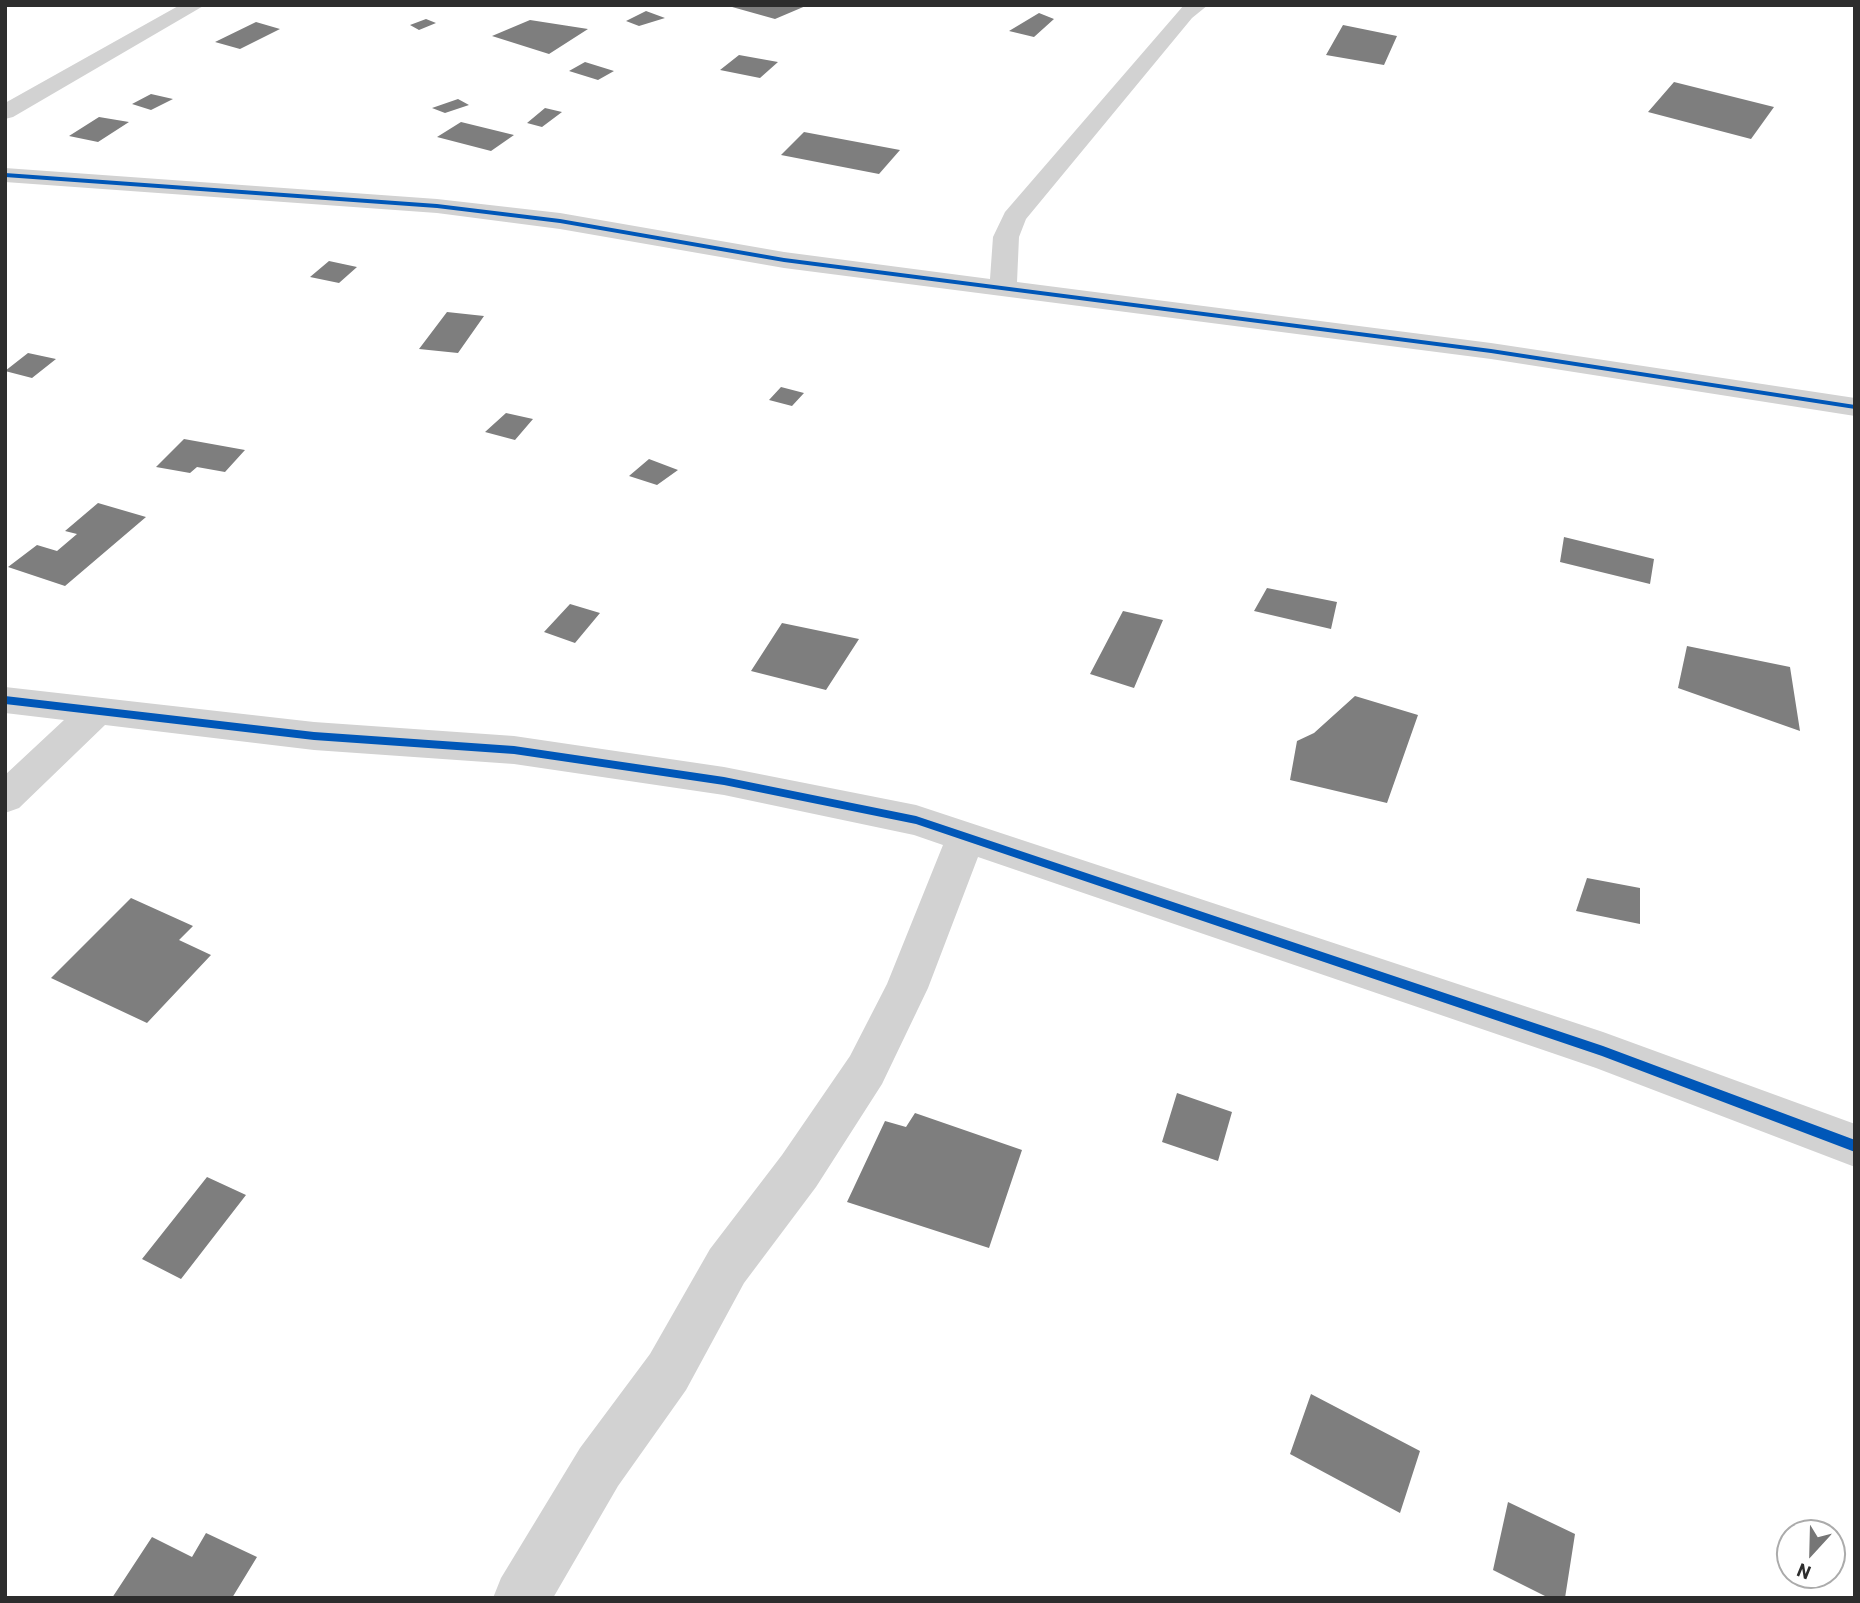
<!DOCTYPE html>
<html>
<head>
<meta charset="utf-8">
<style>
  body { margin:0 }
  #map { position:relative; width:1860px; height:1603px; overflow:hidden; background:#fff; font-family:Barlow,sans-serif }
  canvas { display:block }
  .frame { position:absolute; inset:0; border:7px solid #2d2d2d; pointer-events:none }
  .north { position:absolute; left:1776px; top:1519px; width:70px; height:70px; box-sizing:border-box; background:#fff; border:2px solid #ababab; border-radius:50%; rotate:202deg; font-size:19px; font-weight:700; line-height:28px; text-align:center; color:#2d2d2d }
  .north::after { content:''; display:block; margin:auto; width:24px; height:32px; background:#767676; clip-path:polygon(50% 0,100% 100%,50% 72%,0 100%) }
</style>
</head>
<body>
<div id="map">
<canvas width="1860" height="1603"></canvas>
<div class="frame"></div>
<div class="north">N</div>
</div>
<script>
const ctx = document.querySelector('canvas').getContext('2d');
ctx.lineJoin = 'round';
function fillPath(path, color) { ctx.fillStyle = color; ctx.fill(path, 'evenodd'); }
fillPath(new Path2D(`
  M725,5h83l-33,14z
  M646,11l19,7 -26,8 -13,-5z
  M1039,13l15,6 -20,18 -25,-6z
  M426,19l10,4 -17,7 -9,-5z
  M530,20l58,9 -39,25 -57,-18z
  M256,22l24,7 -40,20 -25,-7z
  M1343,25l54,11 -13,29 -58,-10z
  M739,55l39,7 -18,16 -40,-8z
  M585,62l29,9 -16,9 -29,-9z
  M1674,82l100,25 -23,32 -103,-27z
  M151,94l22,5 -22,11 -19,-6z
  M458,99l11,6 -24,8 -13,-5z
  M545,108l17,4 -20,15 -15,-4z
  M99,117l30,5 -31,20 -29,-6z
  M461,122l53,13 -23,16 -54,-14z
  M804,132l96,18 -21,24 -98,-19z
  M329,261l28,6 -18,16 -29,-6z
  M447,312l37,4 -26,37 -39,-4z
  M28,353l28,6 -24,19 -27,-7z
  M781,387l23,6 -12,13 -23,-6z
  M506,413l27,6 -18,21 -30,-8z
  M184,439l61,11 -20,22 -28,-5 -7,6 -34,-6z
  M649,459l29,11 -21,15 -28,-9z
  M98,503l48,14 -81,69 -57,-19 29,-22 20,6 20,-17 -12,-3z
  M1564,537l90,22 -4,25 -90,-22z
  M1267,588l70,14 -6,27 -77,-18z
  M570,604l30,9 -25,30 -31,-11z
  M1123,611l40,9 -29,68 -44,-14z
  M782,623l77,16 -33,51 -75,-19z
  M1687,646l103,21 10,64 -122,-43z
  M1355,696l63,19 -31,88 -97,-23 7,-39 17,-8z
  M1587,878l53,10v36l-64,-13z
  M131,898l62,28 -14,14 32,15 -64,68 -96,-45z
  M1177,1093l55,19 -14,49 -56,-19z
  M915,1113l107,37 -33,98 -142,-46 38,-81 21,6z
  M207,1177l39,18 -65,84 -39,-20z
  M1311,1394l109,57 -20,62 -110,-59z
  M1508,1502l67,32 -10,64h-16l-56,-28z
  M206,1533l51,24 -25,41h-120l40,-61 40,20z`), '#7e7e7e');
fillPath(new Path2D(`
  M180,5h25l-192,112 -8,2v-16z
  M1184,5h24l-16,13 -166,201 -7,18 -2,45 474,61 364,55v18l-364,-57 -707,-91 -224,-39 -123,-16 -432,-31v-14l432,31 123,14 224,39 206,27 3,-42 12,-25z
  M5,687l309,35 200,14 210,31 192,38 687,227 252,92v43l-259,-99 -618,-211 -50,131 -46,96 -66,103 -72,96 -58,107 -68,96 -65,112h-60l8,-20 79,-130 70,-94 60,-105 72,-94 68,-99 37,-72 56,-139 -29,-10 -190,-40 -210,-31 -200,-14 -209,-25 -86,83 -14,5v-38l59,-55 -59,-7z`), '#d2d2d2');
fillPath(new Path2D(`
  M5,173l432,31 123,15 224,39 707,91 364,56v4l-364,-56 -707,-91 -224,-39 -123,-15 -432,-31z
  M5,696l309,36 200,14 210,31 192,39 687,230 252,94v12l-253,-96 -686,-232 -192,-39 -210,-31 -200,-14 -309,-36z`), '#0057b8');
</script>
</body>
</html>
